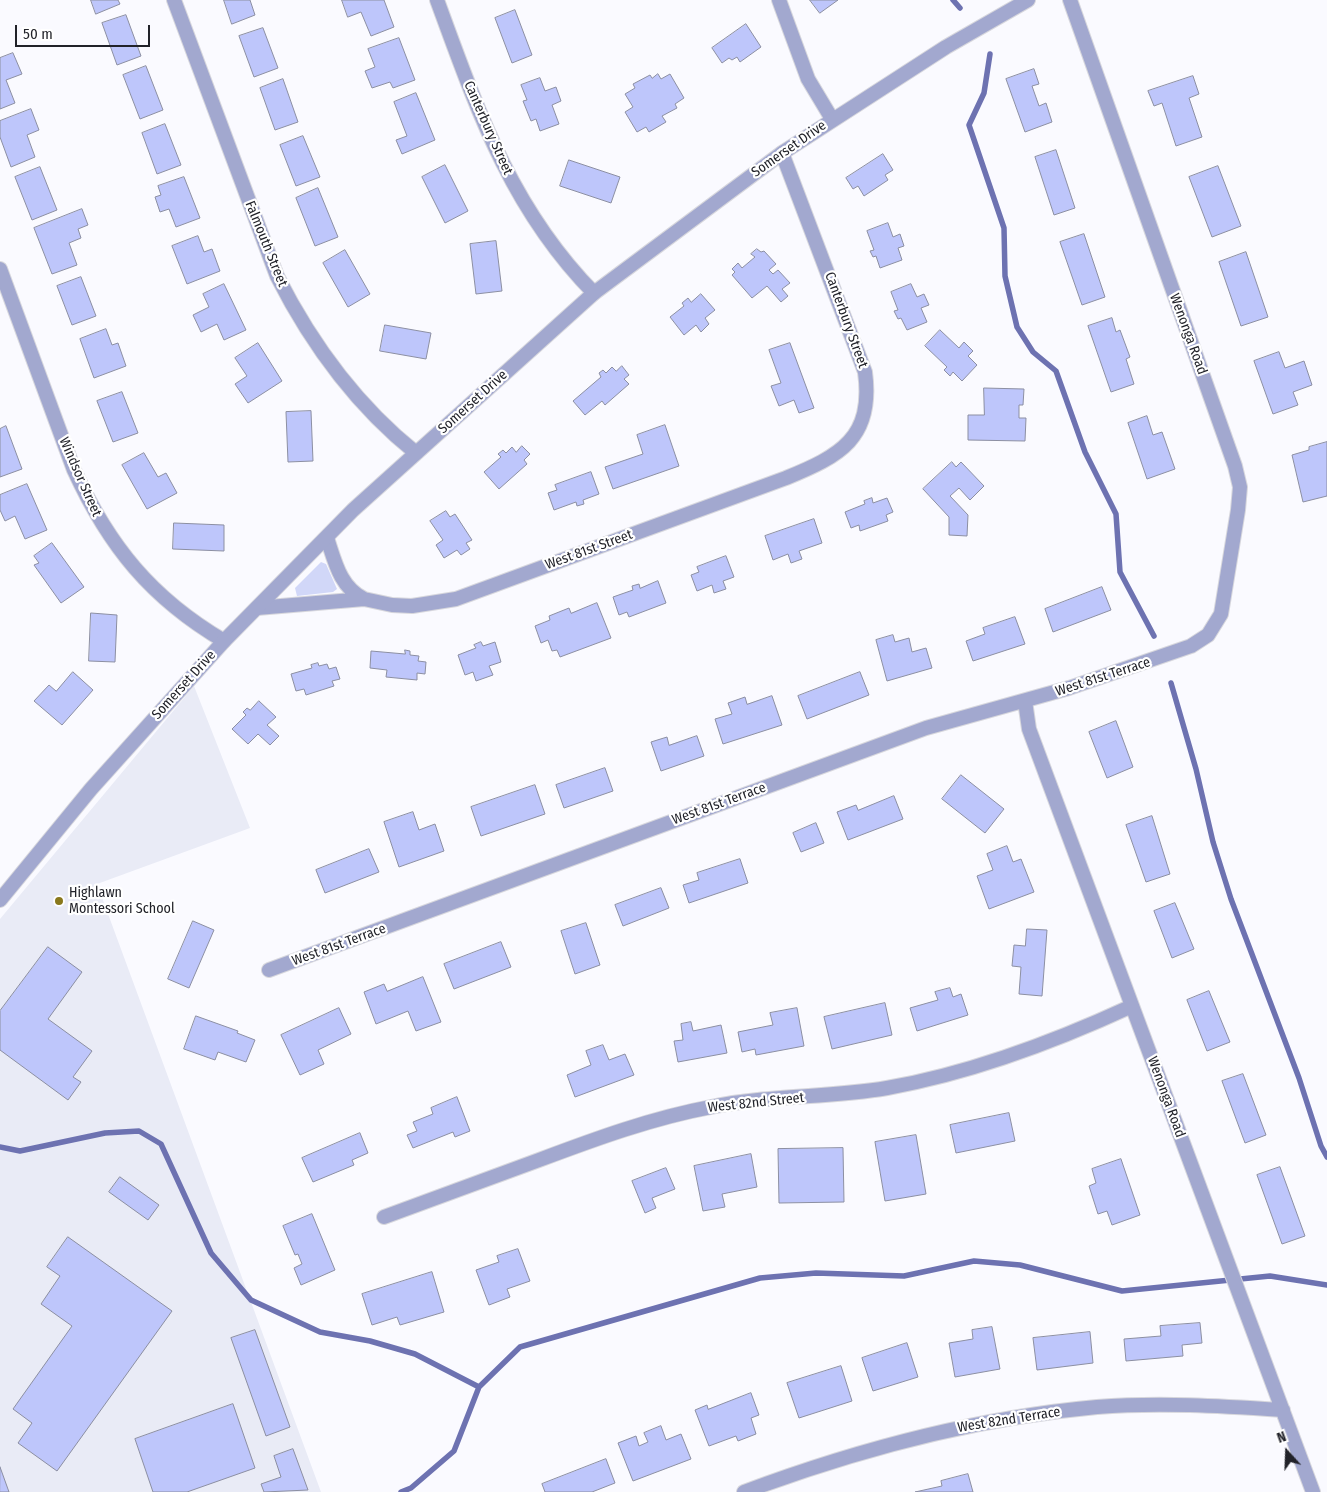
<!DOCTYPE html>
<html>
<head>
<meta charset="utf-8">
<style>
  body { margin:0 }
  #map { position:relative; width:1327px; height:1492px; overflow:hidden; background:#fafaff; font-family:"Fira Sans Condensed",sans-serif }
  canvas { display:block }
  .north { position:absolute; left:1262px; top:1427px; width:50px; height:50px; -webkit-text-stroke:4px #fff; paint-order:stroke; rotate:340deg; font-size:14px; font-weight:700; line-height:20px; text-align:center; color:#212229 }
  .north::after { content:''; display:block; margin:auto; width:18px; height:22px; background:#212229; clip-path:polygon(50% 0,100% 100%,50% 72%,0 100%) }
  .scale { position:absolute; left:15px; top:25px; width:135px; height:22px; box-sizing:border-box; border:2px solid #212229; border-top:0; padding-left:6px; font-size:15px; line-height:18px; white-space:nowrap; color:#212229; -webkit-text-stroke:4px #fff; paint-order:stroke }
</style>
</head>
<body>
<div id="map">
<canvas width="1327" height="1492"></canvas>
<div class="north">N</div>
<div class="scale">50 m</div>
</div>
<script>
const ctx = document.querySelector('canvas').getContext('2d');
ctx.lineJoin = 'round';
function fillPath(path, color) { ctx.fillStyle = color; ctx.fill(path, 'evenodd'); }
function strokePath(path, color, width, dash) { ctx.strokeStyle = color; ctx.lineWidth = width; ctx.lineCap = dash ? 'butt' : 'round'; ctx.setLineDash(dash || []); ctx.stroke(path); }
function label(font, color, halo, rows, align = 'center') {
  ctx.font = font + ' "Fira Sans Condensed",sans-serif'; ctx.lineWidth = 4.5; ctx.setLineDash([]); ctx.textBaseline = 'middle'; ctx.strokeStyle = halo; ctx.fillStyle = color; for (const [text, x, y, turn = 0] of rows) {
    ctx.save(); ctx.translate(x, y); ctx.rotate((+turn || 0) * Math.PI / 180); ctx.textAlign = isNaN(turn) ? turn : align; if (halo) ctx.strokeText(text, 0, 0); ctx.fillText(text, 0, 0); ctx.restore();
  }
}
fillPath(new Path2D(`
  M194,686l56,142 -153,56 224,608h-321v-573z`), '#e9ebf6');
fillPath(new Path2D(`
  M321,562l5,2 11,25 -4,3 -36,4 -2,-8z`), '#d1d7f8');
strokePath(new Path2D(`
  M953,0l7,8
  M990,54l-6,39 -15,32 35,103 1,48 12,51 16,25 23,19 29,81 31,62 4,58 34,64
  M1171,683l25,86 17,73 18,57 68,179 22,68 6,11
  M0,1147l20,4 85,-18 34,-2 22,13 50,109 40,47 69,32 50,9 45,13 64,33
  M401,1492l10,-4 43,-37 25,-64 41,-40 240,-69 56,-5 88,3 70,-15 46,4 102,26 148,-15 57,9`), '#6d72b1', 5.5);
const building = new Path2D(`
  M91,0h27l2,4 -24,10z
  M224,0h26l5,15 -23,9z
  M342,0h42l10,27 -23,9 -10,-24 -13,5z
  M810,0h28l-18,13z
  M515,10l17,45 -20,8 -17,-45z
  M126,15l15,41 -24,9 -15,-42z
  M746,24l15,23 -21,15 -3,-5 -5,3 -3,-2 -7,5 -10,-15z
  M263,28l15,40 -24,9 -15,-41z
  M399,38l16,42 -22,8 -3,-6 -18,6 -7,-17 10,-4 -7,-18z
  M13,53l9,21 -16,6 9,23 -15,6v-51z
  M146,66l17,44 -23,9 -17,-44z
  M1034,69l5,15 -7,2 7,20 7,-3 6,19 -27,10 -19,-53z
  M658,74l3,5 9,-5 14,24 -9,6 2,4 -15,8 4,6 -17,10 -3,-5 -9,5 -12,-20 8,-5 -8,-13 10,-6 -2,-4 17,-9 2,3z
  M1193,76l6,18 -10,4 13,39 -26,9 -14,-43 -8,3 -6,-15z
  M540,78l5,13 11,-4 5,14 -9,4 7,19 -19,7 -4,-12 -5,2 -8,-20 4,-1 -6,-15z
  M283,79l15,43 -23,8 -15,-42z
  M416,93l19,47 -33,14 -6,-14 11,-4 -13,-34z
  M31,109l8,21 -12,5 8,22 -24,10 -11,-30v-16z
  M165,124l16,41 -24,9 -15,-41z
  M303,136l17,41 -24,9 -16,-41z
  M1056,150l19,58 -21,7 -19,-58z
  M883,154l10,16 -8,5 3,5 -24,16 -6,-10 -5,3 -7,-11z
  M569,160l51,17 -9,26 -51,-17z
  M445,165l23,46 -23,12 -23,-46z
  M1218,166l23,60 -29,11 -23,-60z
  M40,167l17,43 -25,10 -17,-43z
  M184,177l16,41 -24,9 -7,-18 -9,3 -5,-15 6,-2 -3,-9z
  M318,188l20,49 -23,9 -19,-48z
  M82,209l6,16 -10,4 3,9 -12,5 8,22 -25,9 -18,-46z
  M888,223l5,14 7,-3 4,12 -6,2 4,12 -22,8 -4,-12 -3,1 -3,-6 4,-1 -7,-19z
  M1084,234l21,63 -23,8 -22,-63z
  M198,236l6,16 8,-3 8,22 -33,13 -15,-38z
  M496,241l6,50 -26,3 -6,-50z
  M757,249l4,3 3,-1 12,13 -7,6 4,4 5,-4 12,13 -8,6 6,7 -7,6 -14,-16 -15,12 -20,-23 3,-3 -3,-3 6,-6 4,5 13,-11 -4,-3z
  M345,250l25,44 -22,13 -25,-44z
  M1246,252l22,65 -27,9 -22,-64z
  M81,277l15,39 -24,9 -15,-39z
  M224,284l22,46 -22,10 -7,-16 -16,8 -8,-17 16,-8 -6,-13z
  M911,284l6,13 7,-3 5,11 -8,3 6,14 -20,8 -6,-12 -3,1 -4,-8 4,-1 -7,-18z
  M701,294l14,16 -10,8 4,6 -8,8 -5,-7 -12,10 -14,-18 14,-11 -2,-3 6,-5 3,4z
  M1112,318l4,14 4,-2 10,27 -4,2 8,25 -23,8 -23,-66z
  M385,325l46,8 -5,26 -46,-8z
  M106,329l6,16 6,-2 8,23 -32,12 -14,-39z
  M940,330l19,18 5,-6 9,9 -5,5 9,9 -15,16 -9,-9 -3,4 -6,-6 3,-3 -22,-21z
  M258,343l24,38 -34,22 -13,-19 12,-8 -12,-18z
  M790,343l24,65 -15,5 -5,-13 -15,6 -8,-20 10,-3 -12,-33z
  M1279,352l6,16 19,-7 8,24 -19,7 5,13 -25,9 -19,-53z
  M622,366l7,9 -5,4 5,5 -24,21 -3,-4 -17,14 -12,-14 28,-24 -2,-4 4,-3 3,3 6,-6 4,4z
  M984,388l40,1 -1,16h-4v13h7l-1,23 -57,-1v-25h16z
  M122,392l16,41 -25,9 -16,-41z
  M311,411l2,50 -25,1 -2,-50z
  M1147,416l6,19 9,-3 13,37 -28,10 -19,-56z
  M665,425l14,41 -66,23 -8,-22 38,-13 -6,-19z
  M6,426l16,43 -22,8v-48z
  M1327,442v54l-24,6 -11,-47 17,-5v-3z
  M522,446l8,8 -6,6 3,4 -28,25 -15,-17 17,-15 -3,-3 5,-4 3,3 6,-6 4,5z
  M144,453l14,24 8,-4 11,20 -30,16 -25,-44z
  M952,462l4,5 5,-5 23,24 -14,14 -11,-12 -9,8 18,19 -1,21 -18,-1v-18l-26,-28z
  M591,472l8,22 -16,6 1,4 -7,2 -1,-4 -22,8 -6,-17 9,-3 -2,-5z
  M27,484l20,46 -22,9 -10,-23 -10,5 -5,-11v-15z
  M872,498l1,5 14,-5 6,14 -7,3 2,6 -28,10 -1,-6 -8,3 -6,-16 20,-8 -1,-3z
  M446,511l4,6 5,-3 17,26 -6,3 4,6 -9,6 -4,-5 -13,8 -8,-13 7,-5 -13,-19z
  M814,519l8,24 -23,8 3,8 -11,4 -3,-9 -15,6 -8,-24z
  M174,523l50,2v26l-51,-2z
  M52,543l32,44 -23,16 -27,-38 5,-2 -5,-7z
  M726,556l8,21 -11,4 3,8 -12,4 -2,-8 -15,6 -6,-16 8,-3 -2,-5z
  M658,581l8,22 -37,14 -2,-5 -8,3 -6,-18 20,-7 -1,-4 7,-2 1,4z
  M1102,587l9,23 -58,22 -8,-23z
  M597,603l14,35 -51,19 -3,-7 -5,1 -4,-11 -7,3 -6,-17 15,-6 -1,-4 20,-8 2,5z
  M91,613l26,2 -2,47 -26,-1z
  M1015,617l10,27 -52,17 -7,-20 19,-7 -2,-6z
  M893,635l2,7 14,-4 3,14 14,-4 6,20 -45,13 -11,-41z
  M481,642l2,4 12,-4 6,20 -12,4 4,9 -17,6 -3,-9 -8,3 -7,-20 18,-7 -2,-3z
  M405,650l5,1v4l9,1 -1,5 8,1 -1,12 -8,-1v7l-31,-3 1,-7 -17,-2 1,-17 34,3z
  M318,663l1,3 8,-2 2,5 7,-2 4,12 -8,2 2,5 -28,9 -2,-6 -8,2 -5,-17 21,-6 -1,-3z
  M73,672l20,18 -31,35 -28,-24 15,-16 7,6z
  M860,672l9,23 -62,24 -9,-23z
  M772,696l10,29 -59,19 -8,-25 17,-5 -4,-11 17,-6 2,7z
  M259,701l17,16 -9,8 12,11 -9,9 -12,-11 -10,10 -16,-15 14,-14 -3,-3 4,-4 3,2z
  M1116,721l17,46 -26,11 -18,-46z
  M697,736l7,20 -43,15 -10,-29 16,-5 2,8z
  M605,768l8,23 -49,17 -8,-23z
  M961,775l43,34 -19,24 -43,-34z
  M535,785l10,29 -64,22 -10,-29z
  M894,796l9,23 -55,21 -11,-28 19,-7 2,5z
  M413,812l6,18 16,-6 9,27 -45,16 -15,-45z
  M1152,816l18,58 -24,8 -20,-57z
  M816,823l8,20 -23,9 -8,-19z
  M1007,846l6,16 8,-3 13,33 -45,17 -12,-33 16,-6 -6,-16z
  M369,849l10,23 -54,21 -9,-23z
  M740,859l8,24 -59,20 -6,-18 16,-5 -2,-7z
  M661,888l8,20 -46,18 -8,-21z
  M1175,903l19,46 -22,9 -18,-47z
  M193,921l21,9 -25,58 -21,-9z
  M586,923l14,42 -25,9 -14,-43z
  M1027,929l20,1 -5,66 -23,-2 2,-27 -9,-1 2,-21 11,1z
  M501,942l10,25 -57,22 -10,-25z
  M48,947l34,25 -34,47 44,32 -19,26 8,5 -13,18 -68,-50v-39z
  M423,977l18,45 -25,9 -8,-20 -32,13 -12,-32 20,-8 3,7z
  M950,988l3,9 8,-3 7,21 -51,16 -7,-23 28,-8 -3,-8z
  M1209,991l21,51 -23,9 -20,-51z
  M885,1003l7,32 -60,14 -8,-32z
  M339,1008l12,26 -33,16 6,14 -24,11 -19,-40z
  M797,1008l7,38 -48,9 -1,-6 -13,3 -4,-20 35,-7 -3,-12z
  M196,1016l42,15 -1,2 18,7 -9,22 -28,-10 -3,8 -31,-11z
  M691,1022l2,9 28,-6 6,28 -49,9 -4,-21 9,-1 -2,-16z
  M603,1045l6,15 16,-6 9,21 -59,22 -8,-22 24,-10 -5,-14z
  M1243,1074l23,61 -21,8 -23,-62z
  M457,1097l13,34 -15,6 -2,-5 -40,16 -6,-13 10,-4 -4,-9 20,-8 -2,-6z
  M1009,1113l6,28 -59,12 -6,-28z
  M360,1133l8,20 -16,7 2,5 -41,17 -11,-24z
  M916,1135l10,59 -41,7 -10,-59z
  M843,1148l1,54 -65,1 -1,-54z
  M751,1154l6,33 -35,7 3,13 -22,4 -9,-45z
  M1121,1159l19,56 -28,10 -5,-14 -9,3 -9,-28 7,-3 -4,-14z
  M1280,1167l25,69 -23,8 -25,-69z
  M666,1168l9,21 -23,9 4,10 -11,5 -13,-32z
  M120,1177l39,28 -11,15 -39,-28z
  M312,1214l23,56 -34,15 -7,-17 8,-4 -4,-10 -3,1 -12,-29z
  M68,1237l104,74 -115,160 -39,-28 14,-20 -19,-14 59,-83 -31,-22 19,-28 -13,-9z
  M518,1249l12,32 -23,8 3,8 -21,8 -13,-35 23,-8 -2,-6z
  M432,1272l12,40 -44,13 -3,-8 -25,8 -10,-31z
  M1200,1323l2,20 -20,2 1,11 -57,5 -2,-22 37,-3 -1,-10z
  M992,1327l8,42 -45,8 -6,-34 24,-4 -1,-9z
  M255,1330l35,97 -24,9 -35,-98z
  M1090,1332l3,31 -56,7 -4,-32z
  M907,1343l11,34 -45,14 -11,-33z
  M841,1366l11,35 -53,17 -12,-35z
  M751,1393l8,22 -8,3 5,16 -18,7 -2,-5 -27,10 -14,-36 12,-5 1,4z
  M233,1404l22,64 -68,24h-34l-18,-53z
  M661,1426l5,14 15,-6 10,25 -58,22 -15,-38 18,-7 3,10 9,-4 -4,-9z
  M293,1449l15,41 -44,2 -3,-8 20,-7 -7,-21z
  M606,1459l9,24 -23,9h-47l-3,-8z
  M0,1467l9,25h-9z
  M968,1474l5,18h-58l27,-6 -1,-5z`);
fillPath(building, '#bec6fb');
strokePath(building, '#8c8fa2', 1);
const minor = new Path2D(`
  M174,0l103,276c35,69 79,129 139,177
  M437,0c40,109 74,209 157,293
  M779,0l29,79 24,40
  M0,269l74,201c35,76 77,128 150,171
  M327,538c8,24 13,49 37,61
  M257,608l107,-9 28,6 20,1 44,-7 330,-121c54,-22 88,-40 79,-106l-83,-219
  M1025,701l4,28 284,763
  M269,970l657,-242 143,-40 122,-42 17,-11 13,-21 17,-104 2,-23 -5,-21 -165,-466
  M384,1217c51,-19 103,-38 155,-57 56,-21 113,-42 172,-53 58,-12 118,-9 176,-19 85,-15 167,-46 245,-82
  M744,1492c115,-43 231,-74 353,-85 62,-5 124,-1 186,3`);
const tertiary = new Path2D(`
  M0,900l91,-111 133,-148 129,-131 241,-217 188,-140 164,-106 82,-47`);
strokePath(minor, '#d7d7dd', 16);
strokePath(tertiary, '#d7d7dd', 16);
strokePath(minor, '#a2a8cf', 14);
strokePath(tertiary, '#a2a8cf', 14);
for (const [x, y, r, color] of [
  [59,901,5,"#89781c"]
]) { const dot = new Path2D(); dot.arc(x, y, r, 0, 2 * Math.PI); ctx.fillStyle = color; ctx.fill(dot); strokePath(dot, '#fff', 2); }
label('14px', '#212229', '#fff', [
  ["Canterbury Street",488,128,66],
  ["Somerset Drive",789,149,-35],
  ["Falmouth Street",266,244,68],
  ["Canterbury Street",846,320,70],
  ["Wenonga Road",1188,334,70],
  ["Somerset Drive",473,402,-42],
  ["Windsor Street",80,477,66],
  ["West 81st Street",589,550,-20],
  ["West 81st Terrace",1103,677,-18],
  ["Somerset Drive",184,685,-48],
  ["West 81st Terrace",719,804,-20],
  ["West 81st Terrace",339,945,-20],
  ["Wenonga Road",1166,1097,70],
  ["West 82nd Street",756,1103,-6],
  ["West 82nd Terrace",1009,1420,-9]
]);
label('14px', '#212229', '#fff', [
  ["Highlawn",69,893],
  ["Montessori School",69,909]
], 'left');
</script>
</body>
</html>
